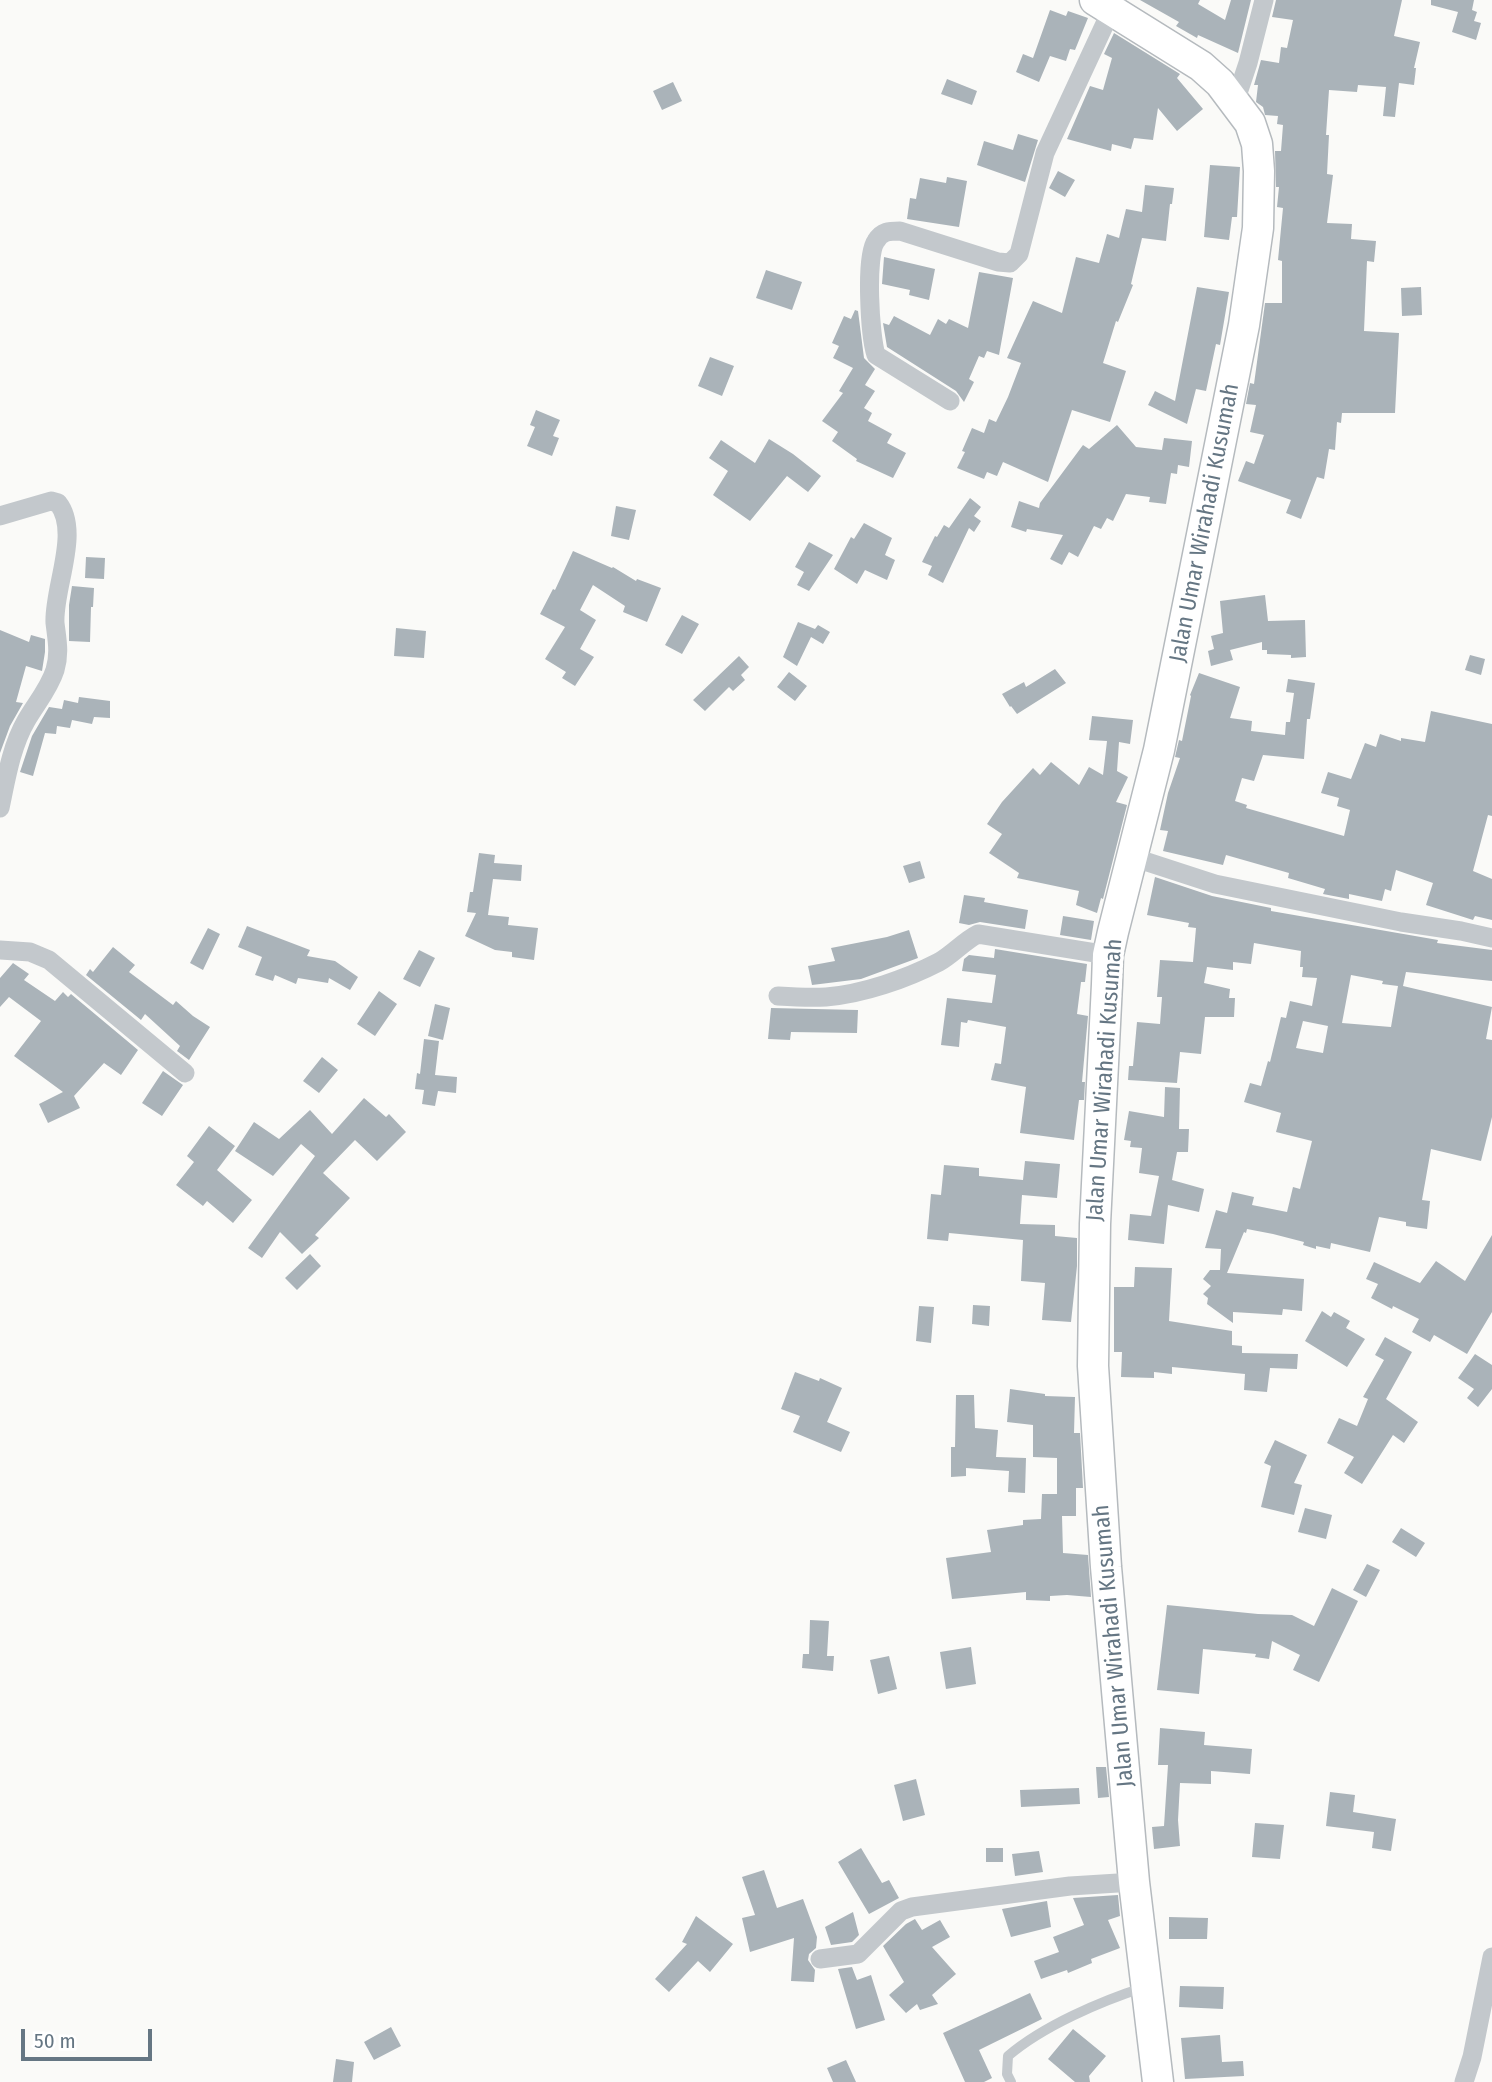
<!DOCTYPE html>
<html>
<head>
<meta charset="utf-8">
<style>
  body { margin:0 }
  #map { position:relative; width:1492px; height:2082px; overflow:hidden; background:#fafaf8; font-family:"Fira Sans Condensed",sans-serif }
  canvas { display:block }
  .scale { position:absolute; left:21px; top:2029px; width:131px; height:32px; box-sizing:border-box; border:4px solid #657683; border-top:0; padding-left:9px; font-size:21px; line-height:24px; white-space:nowrap; color:#657683; -webkit-text-stroke:5px #fff; paint-order:stroke }
</style>
</head>
<body>
<div id="map">
<canvas width="1492" height="2082"></canvas>
<div class="scale">50 m</div>
</div>
<script>
const ctx = document.querySelector('canvas').getContext('2d');
ctx.lineJoin = 'round';
function fillPath(path, color) { ctx.fillStyle = color; ctx.fill(path, 'evenodd'); }
function strokePath(path, color, width, dash) { ctx.strokeStyle = color; ctx.lineWidth = width; ctx.lineCap = dash ? 'butt' : 'round'; ctx.setLineDash(dash || []); ctx.stroke(path); }
function label(font, color, halo, rows, align = 'center') {
  ctx.font = font + ' "Fira Sans Condensed",sans-serif'; ctx.lineWidth = 7; ctx.setLineDash([]); ctx.textBaseline = 'middle'; ctx.strokeStyle = halo; ctx.fillStyle = color; for (const [text, x, y, turn = 0] of rows) {
    ctx.save(); ctx.translate(x, y); ctx.rotate((+turn || 0) * Math.PI / 180); ctx.textAlign = isNaN(turn) ? turn : align; if (halo) ctx.strokeText(text, 0, 0); ctx.fillText(text, 0, 0); ctx.restore();
  }
}
fillPath(new Path2D(`
  M1140,0h60l-2,4 27,16 6,-20h20l-13,53 -40,-18 -1,3 -21,-12 3,-4z
  M1276,0h126l-8,36 26,6 -6,26h2l-2,17 -15,-2 -4,34 -12,-1 3,-29 -28,-2 -1,7 -28,-2 -3,45h3l-2,39 6,1 -6,48 25,1 -1,15 25,2 -2,21 -7,-1 -3,70 35,2 -4,80h-53l-1,10 -4,-1 -2,28 -6,-1 -5,30 -7,-2 -16,42 -15,-6 5,-13 -53,-19 8,-20 8,3 10,-29 -14,-3 6,-27 -10,-1 4,-21 4,1 11,-81h17v-42l-4,-1 5,-52 -6,-1 2,-20h-3l-1,-36h6l2,-26 -6,-1 1,-8 -13,-1 -2,-8 -7,-5 2,-17h-4l7,-25 18,3 2,-16 6,1 6,-28 -21,-3z
  M1431,0h43l-2,10 5,2 -3,9 7,2 -5,17 -24,-8 6,-20 -27,-7z
  M1050,10l16,6 2,-5 20,7 -13,32 -5,-1 -4,12 -16,-5 -11,26 -23,-10 7,-18 10,4z
  M1114,33l66,41 -3,4 26,31 -26,22 -19,-23 -5,32 -19,-2 -3,11 -19,-5 -1,7 -44,-12 23,-53 13,4 9,-32 -8,-4z
  M947,79l30,12 -5,14 -31,-11z
  M673,82l9,19 -20,9 -9,-19z
  M1018,134l20,6 -13,42 -48,-17 7,-24 29,9z
  M1210,165l30,2 -3,50h-5l-3,23 -25,-3z
  M1058,171l17,9 -10,17 -16,-9z
  M947,177l20,4 -8,46 -52,-8 3,-21 6,1 4,-21 26,5z
  M1145,185l29,3 -2,16h-2l-4,37 -24,-3 -11,46 2,1 -15,37 -2,-1 -13,42 23,8 -16,51 -38,-12 -24,72 -45,-20 -6,14 -10,-4 -3,7 -27,-11 8,-16 -3,-1 10,-23 12,5 5,-14 7,3 12,-25 13,-34 -14,-5 26,-57 29,12 14,-56 23,6 8,-29 12,4 7,-29 16,3z
  M884,257l51,12 -6,31 -20,-5 1,-5 -28,-6z
  M766,270l36,12 -10,28 -36,-12z
  M979,272l34,6 -14,77 -12,-4 -3,7 -5,-2 -10,23 5,3 -10,20 -8,-11 -69,-44 -4,-24 6,2 5,-9 36,19 8,-16 8,5 3,-5 19,9z
  M1197,287l32,5 -9,53 -4,-1 -10,47 -10,-2 -9,35 -39,-19 7,-14 20,10z
  M1421,287l1,28 -20,1 -1,-28z
  M855,310l3,1 6,47 11,11 -10,16 10,6 -11,17 8,5 -4,8 24,13 -5,9 19,10 -13,25 -37,-17 1,-2 -25,-18 6,-9 -16,-11 21,-28 -4,-2 14,-23 -20,-10 6,-12 -7,-3 12,-27 7,3z
  M710,357l24,9 -12,30 -24,-10z
  M536,410l24,10 -7,16 6,2 -7,18 -25,-10 8,-19 -5,-2z
  M1117,425l19,22 26,3 2,-12 28,3 -3,26 -11,-2 -1,9 -6,-1 -5,31 -17,-2 1,-5 -24,-3 -13,27 -6,-3 -6,11 -7,-3 -16,31 -9,-5 -7,13 -12,-6 13,-24 -36,-6 -1,3 -15,-5 8,-26 20,7 1,-5 43,-58 6,4z
  M769,439l24,15 28,22 -13,16 -21,-16 -37,45 -37,-26 15,-24 -19,-13 12,-18 34,23z
  M970,498l11,9 -7,9 7,5 -7,11 -5,-4 -26,55 -15,-8 4,-9 -10,-4 13,-26 2,1 7,-12 5,3z
  M616,506l20,4 -7,30 -18,-4z
  M864,523l28,15 -7,17 10,5 -8,20 -22,-10 -8,14 -23,-15 17,-32 3,2z
  M809,542l24,13 -24,36 -12,-6 7,-13 -9,-5z
  M573,551l39,17 1,-1 23,14 1,-2 24,9 -14,34 -24,-10 2,-6 -32,-21 -13,25 16,10 -16,29 14,8 -19,29 -13,-8 4,-6 -21,-13 20,-32 -25,-13 13,-25 2,1z
  M86,557l19,1 -1,21 -19,-1z
  M72,586l22,2 -1,19h-2l-1,35 -21,-1v-36z
  M1265,595l3,26 37,-1 1,37 -15,1v-3l-24,-1v-4h-5v-8l-32,8 3,10 -22,6 -3,-15 6,-2 -3,-13 12,-3 -3,-32z
  M682,615l17,9 -17,30 -17,-9z
  M798,622l17,7 3,-4 12,7 -7,12 -12,-7 -14,29 -14,-9z
  M396,628l30,3 -2,27 -30,-2z
  M0,630l29,12 2,-7 14,4v13l-3,19 -16,-5 -10,36 7,1 -13,23 -10,27z
  M1470,655l15,4 -4,16 -16,-5z
  M739,656l10,11 -8,8 4,5 -12,11 -4,-4 -24,24 -12,-11z
  M1055,669l11,14 -49,31 -6,-8 -1,1 -8,-13 22,-12 2,5z
  M789,672l18,14 -12,15 -18,-14z
  M1199,673l41,14 -10,31 22,3 -1,10 34,4 1,-13h4l4,-29 -8,-1 2,-13 27,4 -5,36h-3l-3,40 -41,-4 -9,26 -12,-3 -7,23 12,4 -1,3 98,28 6,-26 -13,-4 2,-8 -18,-5 7,-21 23,7 14,-36 11,4 4,-13 21,7v-3l24,4 6,-31 61,13v92l-4,-1 -15,56 19,8v41l-17,-4 -2,4 -47,-15 7,-22 -37,-13 -5,21 -6,-2 -3,12 -33,-7v5l-26,-5 2,-5 -37,-11 1,-5 -63,-18 -3,10 -60,-14 5,-20 -8,-1 8,-37 12,-35 -5,-1 4,-17 3,1 9,-45 -1,-1z
  M79,697l31,4v17l-16,-1 -2,7 -20,-4 -2,8 -13,-2 -1,8 -11,-1 -12,43 -13,-4 12,-36 17,-29 13,2 2,-9 14,3z
  M1092,716l41,4 -3,24 -11,-2 -2,29 11,6 -12,25 11,3 -24,94 -2,-1 -4,15 -21,-8 3,-14 -62,-13 2,-5 -30,-20 13,-19 -15,-10 15,-22 31,-34 7,7 11,-13 28,23 10,-18 14,8 4,-34 -18,-1z
  M479,853l16,2 -1,8 28,2 -1,16 -28,-2 -5,36 21,2 -1,8 30,3 -4,32 -22,-3v-5l-17,-2 -30,-14 11,-23 -9,-1 3,-20h3z
  M920,861l5,17 -16,5 -6,-17z
  M1155,877l57,19 59,12v3l167,29 -1,3 55,7v31l-86,-9 -3,14 89,21 -6,32 6,1v77l-11,44 -50,-12 -9,51 8,1 -3,28 -21,-3v-4l-27,-5 -9,35 -39,-9 -1,6 -14,-3v3l-13,-4 1,-3 -31,-8 -26,-5 -1,4 -2,-1 -17,41 77,6 -2,32 -19,-2 -1,6 -49,-3v11l-26,-19 1,-6 -5,-4 8,-8 -8,-7 7,-9h10l1,-21 -16,-1 11,-38 11,3 5,-21 22,5 -2,8 35,7 6,-25 7,2 12,-48 -36,-9 5,-19 -37,-11 6,-19 11,3 7,-25 2,1 11,-45 5,1 4,-17 22,5 5,-28 -15,-1 1,-10h-3l1,-16 -47,-8 -3,21 -18,-2v8l-26,-3 -3,16 26,6 -1,9h6l-1,19h-29l-4,37 -21,-2 -3,31 -49,-3 1,-14h4l4,-44 23,2 2,-27h-5l3,-37 33,2 3,-34 -8,-1 1,-4 -42,-8zM1351,975l32,6 -1,3 16,2 -7,41 -49,-4zM1303,1021l25,5 -5,27 -27,-5z
  M964,895l21,3 -1,4 44,8 -3,19 -45,-7 -11,3 -10,-2z
  M1063,916l31,5 -3,19 -31,-5z
  M247,926l63,24 -3,6 28,5 23,16 -8,13 -21,-12 -1,5 -30,-5 -2,6 -21,-9 -2,6 -18,-6 7,-18 -24,-10z
  M208,928l12,6 -17,36 -13,-7z
  M909,930l9,28 -57,21 -49,6 -4,-19 27,-5 -4,-13 56,-11z
  M113,947l22,18 -6,7 44,33 3,-4 17,15 17,11 -21,33 -12,-9 3,-5 -35,-32 -4,6 -55,-45 4,-6 3,3z
  M995,949l92,15 -2,18h-4l-4,32 11,2 -6,66h3l-1,18h-5l-5,40 -54,-7 6,-46 -35,-7 4,-17 6,1 5,-37 -38,-7 -1,3 -6,-1 -2,25 -18,-2 6,-47 45,5 4,-28 -34,-4 2,-12 5,-4 25,3z
  M419,950l16,8 -15,29 -17,-8z
  M13,963l16,11 -5,6 31,21 8,-9 5,5 3,-3 67,56 -17,25 -17,-12 -30,33 6,12 -32,15 -9,-19 24,-12 -49,-36 27,-35 -32,-24 -9,10v-29z
  M379,991l18,13 -22,32 -18,-12z
  M435,1004l15,4 -7,32 -15,-4z
  M771,1008l87,2 -1,23 -66,-1 -1,8 -22,-1z
  M424,1039l15,2 -4,34 22,2 -1,16 -18,-2 -3,15 -13,-2 2,-14 -9,-1 2,-16 3,1z
  M322,1057l16,13 -19,23 -16,-12z
  M163,1071l20,14 -21,31 -20,-13z
  M1165,1087l15,1 -1,41h10l-1,23h-11l-5,28 32,9 -5,23 -31,-7 -4,39 -36,-4 2,-26 21,2 8,-40 -20,-3 3,-25 -12,-1 1,-6 -7,-1 5,-29 35,6z
  M364,1098l22,19 3,-3 17,18 -29,29 -22,-21 -32,33 27,25 -35,37 4,3 -17,16 -22,-22 -18,26 -14,-10 67,-92 -14,-12 -28,32 -38,-25 19,-29 25,17 31,-29 22,24z
  M209,1126l26,20 -18,24 35,30 -19,23 -26,-22 -4,5 -27,-21 18,-23 -7,-6z
  M1025,1161l35,3 -3,34 -35,-3 -2,29 35,1v11l22,2v28l-6,56 -29,-2 3,-37 -24,-2 2,-41 -74,-7 -1,8 -21,-2 4,-45 10,1 3,-30 35,3v8l44,4z
  M1492,1235v77l-25,42 -33,-19 -4,7 -18,-10 7,-13 -26,-13 -1,3 -21,-11 7,-14 -12,-5 8,-17 46,21 16,-22 29,20z
  M310,1254l11,12 -24,24 -12,-12z
  M1135,1267l37,1 -3,53 63,10v14l10,1v7l56,1 -1,15 -27,-1 -3,24 -23,-2 1,-16 -73,-7v7l-18,-2v6l-33,-1 1,-25h-8v-65h20z
  M973,1305l17,1 -1,20 -17,-2z
  M919,1306l15,1 -3,36 -15,-2z
  M1322,1311l9,6 3,-5 16,9 -4,7 19,11 -18,28 -42,-26z
  M1385,1337l27,15 -26,47 32,23 -14,21 -11,-8 -31,49 -18,-11 10,-16 -27,-14 12,-25 18,8 11,-27 -5,-2 21,-37 -9,-5z
  M1475,1354l17,11v24l-14,18 -11,-9 7,-9 -16,-11z
  M795,1372l24,9 1,-3 22,10 -15,34 23,10 -9,20 -48,-20 7,-16 -19,-7z
  M1010,1389l35,5v2l30,1 -1,36h6l3,55h-7v28h-14l1,37 25,2 3,42 -24,-2 -17,1v5l-24,-1v-8l-74,7 -6,-41 45,-6 -4,-22 36,-5v-5l18,-1 1,-25h15v-36l-24,-1v-32l-26,-3z
  M956,1395h18l1,33 23,2 -2,27 30,1 -1,35 -17,-1 1,-21 -43,-3v8l-15,1v-30h4z
  M1275,1440l32,15 -13,28 8,2 -8,30 -33,-8 10,-41 -7,-3z
  M1305,1508l27,7 -6,24 -28,-7z
  M1401,1528l24,15 -9,14 -24,-15z
  M1367,1564l13,6 -14,27 -13,-7z
  M1332,1588l26,13 -39,81 -26,-12 7,-15 -28,-14 -3,18 -14,-2 1,-3 -53,-5 -4,45 -42,-4 10,-85 91,9 34,1 22,11z
  M810,1620l19,1 -2,35h7l-1,15 -31,-3 1,-14h6z
  M971,1647l5,37 -30,5 -6,-37z
  M889,1656l8,33 -19,5 -8,-34z
  M1160,1728l45,4 -1,13 48,4 -2,25 -39,-3v13l-31,-1 -2,37 2,26 -26,3 -2,-22 12,-1 4,-61h-10z
  M1096,1767h10l3,30 -11,1z
  M916,1779l9,36 -22,6 -9,-36z
  M1079,1788l1,16 -59,3 -1,-17z
  M1330,1792l25,3 -2,17 43,7 -5,32 -19,-3 2,-16 -48,-6z
  M1255,1823l29,2 -4,34 -28,-2z
  M861,1848l21,35 7,-3 10,18 -30,16 -31,-52z
  M986,1848h17v14h-17z
  M1039,1851l4,21 -28,4 -3,-22z
  M764,1870l13,38 26,-9 14,38 -1,11 -7,6 -1,6 7,10 -1,12 -23,-1 3,-43 -44,14 -8,-34 13,-3 -13,-38z
  M1118,1895l2,21 -12,4 12,28 -29,11 1,4 -24,10 -1,-3 -26,9 -7,-18 25,-9 -6,-15 31,-12 -11,-27z
  M1047,1901l4,26 -40,10 -9,-28z
  M853,1912l6,23 -7,7 -21,3 -6,-18z
  M696,1916l37,28 -23,28 -12,-11 -29,31 -14,-13 32,-35 -5,-2z
  M1169,1917l39,1 -1,21h-38z
  M915,1919l7,11 18,-10 10,17 -18,10 24,27 -24,21 6,9 -18,6 -3,-6 -11,9 -17,-18 15,-13 -21,-36 23,-22z
  M852,1967l5,13 14,-5 14,45 -29,9 -18,-60z
  M1180,1986l44,1 -1,22 -44,-2z
  M1030,1993l12,26 -63,31 13,28 -8,4h-19l-22,-49z
  M391,2027l10,19 -27,14 -10,-18z
  M1073,2029l33,27 -17,20 1,6h-15l-27,-23z
  M1220,2035l2,27 21,-1 1,15 -59,3 -4,-41z
  M336,2059l18,3 -2,20h-19z
  M846,2060l10,22h-23l-6,-14z`), '#aab3b9');
const primary = new Path2D(`
  M1095,0l106,66 19,17 30,40 7,21 2,27 -1,57 -14,97 -85,425 -46,182 -5,23 -1,29 -12,240 -2,142 13,201 28,315 24,200`);
strokePath(primary, '#b5babe', 33);
strokePath(new Path2D(`
  M1011,2082l-4,-8 1,-18c35,-30 93,-55 137,-69`), '#c3c8cc', 10);
strokePath(new Path2D(`
  M1235,102l13,-39 16,-63
  M950,401l-74,-46c-6,-19 -11,-99 0,-114 6,-10 13,-10 24,-10l98,31 12,1 9,-9 26,-101 71,-153
  M0,516l51,-15 7,2c23,29 -5,86 -3,120 2,17 5,30 0,47 -6,19 -20,35 -29,51 -15,26 -20,59 -26,87
  M1132,857l83,27 186,38 60,9 31,7
  M0,950l30,2 19,8 136,113
  M778,996c15,1 32,2 48,1 37,-3 80,-18 113,-35 14,-8 25,-21 39,-28l130,21
  M820,1959l38,-5 43,-43 11,-4 158,-21 64,-4
  M1464,2082l8,-25 20,-100`), '#c3c8cc', 19);
strokePath(primary, '#fff', 30);
label('23px', '#657683', '#fff', [
  ["Jalan Umar Wirahadi Kusumah",1205,523,-79],
  ["Jalan Umar Wirahadi Kusumah",1105,1080,-86],
  ["Jalan Umar Wirahadi Kusumah",1114,1646,-95]
]);
</script>
</body>
</html>
